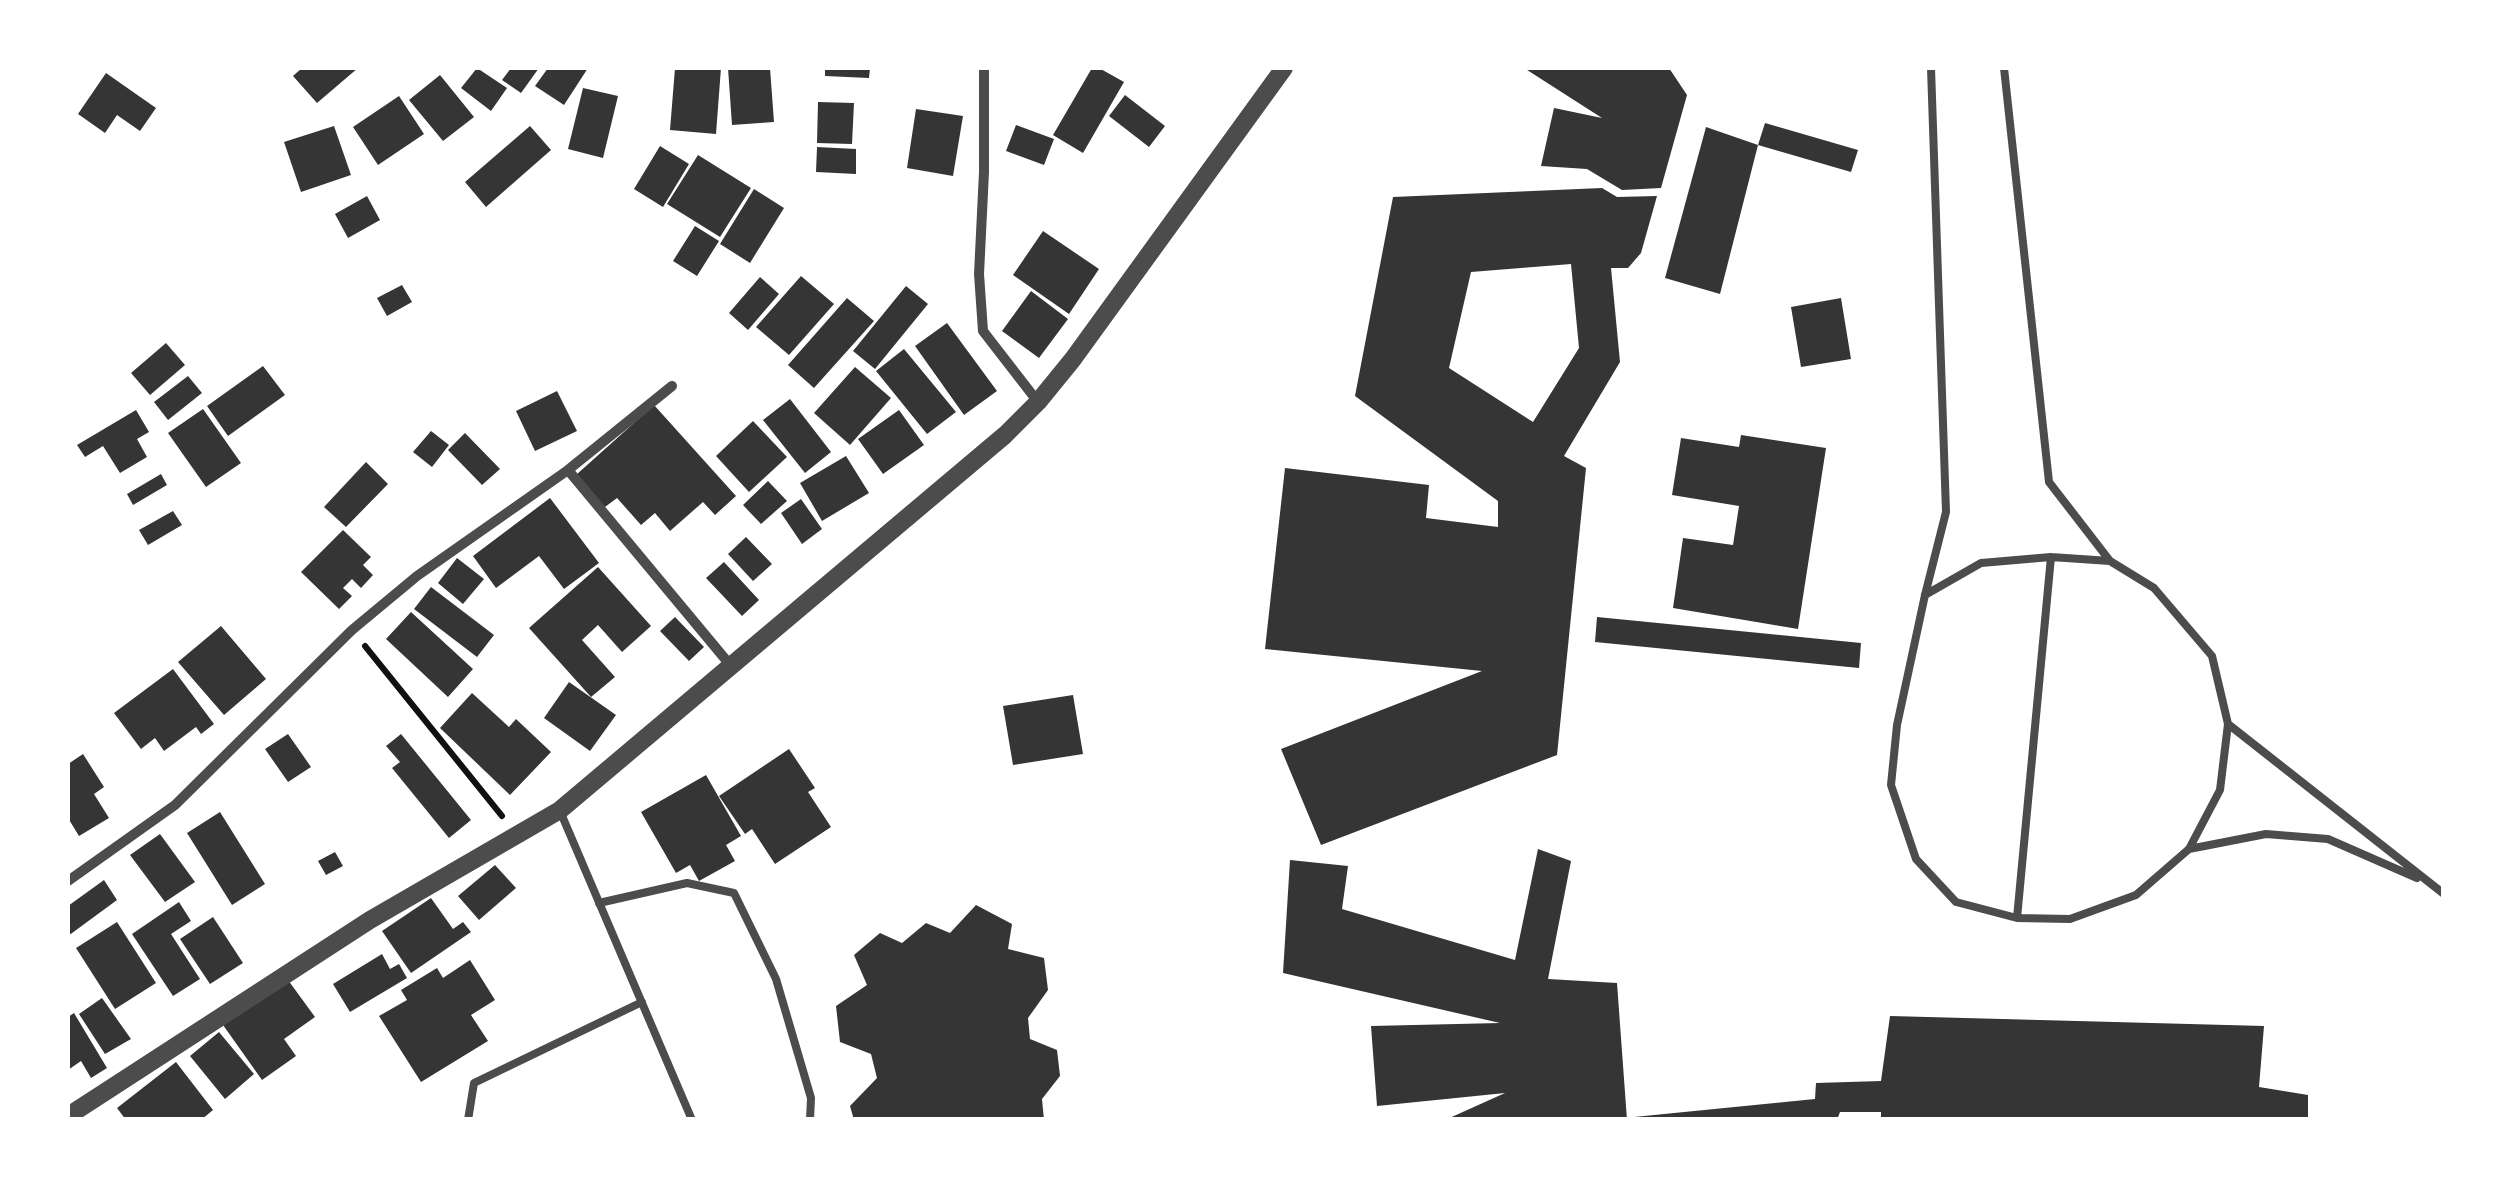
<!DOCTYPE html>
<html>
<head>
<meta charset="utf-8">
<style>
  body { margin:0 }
  #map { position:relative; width:2511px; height:1187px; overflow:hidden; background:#fff; font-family:"Fira Sans Condensed",sans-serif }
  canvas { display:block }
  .frame { position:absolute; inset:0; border:70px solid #fff; pointer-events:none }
</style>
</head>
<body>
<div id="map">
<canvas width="2511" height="1187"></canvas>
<div class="frame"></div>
</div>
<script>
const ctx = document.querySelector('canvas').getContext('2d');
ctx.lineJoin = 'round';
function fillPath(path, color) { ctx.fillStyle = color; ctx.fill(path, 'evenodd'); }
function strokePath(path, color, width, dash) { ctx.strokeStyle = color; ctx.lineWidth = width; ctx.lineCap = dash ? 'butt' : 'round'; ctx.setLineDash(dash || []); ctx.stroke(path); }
fillPath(new Path2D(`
  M302,68h56l-41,35 -24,-27z
  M477,68l30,20 -16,23 -30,-23z
  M511,68h28l-18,25 -19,-13z
  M548,68h40l-24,37 -29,-19z
  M675,68h46l-5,66 -46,-4z
  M728,68h42l4,54 -42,3z
  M825,68h45l-1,10 -44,-2z
  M1092,68h7l25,14 -41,71 -30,-18z
  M1524,68h145l18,27 -26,93 -39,2 -35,-21 -46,-3 13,-58 48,10z
  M106,73l50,35 -16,23 -23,-16 -12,18 -27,-19z
  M440,75l34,42 -31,24 -34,-41z
  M583,88l35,8 -15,62 -35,-9z
  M1125,95l40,31 -16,21 -40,-31z
  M399,96l25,38 -46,31 -25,-38z
  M818,102l36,1 -2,41 -35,-1z
  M916,109l47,7 -10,60 -46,-8z
  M1765,123l93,27 -7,22 -93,-27z
  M1016,125l38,14 -10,26 -38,-14z
  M334,126l17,49 -50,17 -17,-50z
  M530,126l21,24 -65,57 -21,-25z
  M1706,127l52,18 -38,149 -55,-16z
  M660,146l29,18 -26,43 -29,-18z
  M817,147l39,2v25l-40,-2z
  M698,155l53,33 -31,49 -53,-33z
  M1602,188l15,9 40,-1 -16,57 -13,15h-17l9,94 -56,94 22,12 -29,287 -236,90 -40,-96 201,-78 -217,-22 20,-181 144,17 -3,33 72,9v-26l-143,-105 38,-199zM1571,264l8,84 -46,74 -84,-54 22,-96z
  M754,189l30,19 -34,55 -30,-19z
  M367,196l13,24 -32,18 -13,-24z
  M695,226l24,15 -22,35 -24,-15z
  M1043,231l56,38 -30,45 -56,-39z
  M801,276l33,28 -45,51 -33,-28z
  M760,277l19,17 -31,36 -19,-17z
  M402,285l10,17 -25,14 -10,-18z
  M906,286l22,18 -53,65 -22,-18z
  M1031,291l37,28 -29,39 -37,-27z
  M847,298l27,23 -60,67 -26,-23z
  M1841,298l10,61 -50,8 -10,-60z
  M947,323l50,68 -33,24 -49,-69z
  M166,343l19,22 -35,30 -19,-22z
  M904,349l52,63 -29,22 -51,-63z
  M263,366l22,29 -57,41 -21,-30z
  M855,367l36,31 -41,47 -36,-32z
  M188,376l14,17 -34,27 -14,-18z
  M557,391l20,40 -42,20 -19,-40z
  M790,399l41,53 -26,21 -42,-53z
  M654,405l82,91 -21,19 -12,-13 -33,29 -15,-18 -14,12 -24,-27 -12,9 -29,-32z
  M203,409l38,54 -35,24 -38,-54z
  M136,410l13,22 -12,7 10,18 -27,16 -17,-27 -18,11 -8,-12z
  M899,410l25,35 -41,29 -25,-35z
  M753,421l34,36 -38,35 -33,-36z
  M431,431l18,14 -17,22 -19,-15z
  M465,433l35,36 -18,16 -34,-35z
  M1741,435l85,13 -28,181 -125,-21 10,-70 50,7 6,-39 -67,-11 9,-57 58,9z
  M846,456l23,37 -47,28 -22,-38z
  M366,462l22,22 -42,43 -22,-20z
  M161,474l6,11 -34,20 -6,-11z
  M768,481l19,20 -26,23 -18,-19z
  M550,498l49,65 -35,26 -25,-33 -43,32 -23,-32z
  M801,499l21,30 -20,15 -21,-31z
  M173,511l9,14 -34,20 -9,-15z
  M343,530l28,27 -8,8 10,10 -12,13 -9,-9 -9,9 9,8 -13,13 -38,-37z
  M746,537l26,27 -19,17 -25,-27z
  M457,558l27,21 -21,25 -25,-21z
  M724,562l35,38 -17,16 -36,-38z
  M598,567l53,59 -29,26 -24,-27 -16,15 33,37 -24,20 -62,-69z
  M431,587l63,48 -17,22 -63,-48z
  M411,612l62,57 -25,28 -62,-58z
  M675,617l29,30 -15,14 -29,-30z
  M1597,617l264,26 -2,25 -264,-26z
  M221,626l45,53 -42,36 -46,-53z
  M173,669l41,55 -13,10 -5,-7 -32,24 -9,-13 -14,11 -27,-36z
  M569,682l47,33 -26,36 -46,-33z
  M472,693l37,34 7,-8 35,33 -41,43 -70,-67z
  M1073,695l10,59 -70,11 -10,-59z
  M288,734l23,33 -23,15 -23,-33z
  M401,734l70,86 -22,18 -57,-70 8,-6 -14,-16z
  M789,749l26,39 -7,4 23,35 -56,37 -23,-35 -7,5 -26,-38z
  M83,754l21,33 -10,7 15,24 -30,18 -11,-18v-54z
  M706,775l35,61 -15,9 9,16 -36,20 -9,-16 -14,8 -35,-61z
  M220,812l45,72 -33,21 -45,-72z
  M160,834l35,48 -30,20 -35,-47z
  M1538,849l33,12 -23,118 69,4 10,137h-182l60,-27 -128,13 -6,-80 129,-3 -217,-50 7,-113 58,6 -6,43 173,51z
  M335,852l8,14 -17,9 -8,-14z
  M495,865l21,23 -37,32 -21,-24z
  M104,880l13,20 -49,36v-30z
  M431,898l22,31 10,-7 8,10 -60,41 -29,-42z
  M179,902l12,19 -20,13 29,45 -27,17 -41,-62z
  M976,905l36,19 -4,25 36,9 4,32 -20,28 2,21 27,11 3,26 -18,23 2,21h-190l-4,-14 27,-28 -6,-24 -31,-12 -4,-36 31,-21 -13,-30 26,-22 22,10 24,-20 24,10z
  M213,917l30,46 -33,21 -30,-45z
  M117,922l39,61 -41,26 -39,-61z
  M382,954l8,15 9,-5 8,14 -57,34 -17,-28z
  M470,960l25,40 -24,15 17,26 -67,41 -42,-66 28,-16 -6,-10 36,-22 6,10z
  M288,980l27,37 -31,22 12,17 -34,24 -39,-55z
  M102,998l29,41 -26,15 -26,-40z
  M74,1013l33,55 -16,10 -10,-17 -13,9v-53z
  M1890,1016l374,10 -5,61 49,8v25h-427v-8h-41l-3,8h-203v-3l181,-18 1,-16 65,-2z
  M219,1032l35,42 -29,25 -35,-43z
  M176,1062l37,48 -12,10h-75l-9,-12z`), '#353535');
strokePath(new Path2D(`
  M365,646l137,170`), '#111', 6);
strokePath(new Path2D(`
  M1931,68l15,444 -21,83 -28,130 -6,60 25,74 40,43 61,16 53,1 66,-24 53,-46 31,-59 8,-66 -16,-68 -58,-68 -44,-27 -61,-79 -45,-414
  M1925,595l56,-32 70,-6 59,4
  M2228,724l216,170
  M560,811l132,309
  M2189,849l77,-15 62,5 89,39
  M599,903l88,-20 47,10 42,86 35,119 -1,22
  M2017,918l34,-361
  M468,1120l6,-37 168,-81`), '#4c4c4c', 8);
strokePath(new Path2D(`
  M984,68v104l-5,102 4,57 55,71
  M568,470l163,196
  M68,881l107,-76 177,-175 65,-54 151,-106 104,-84`), '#4c4c4c', 10);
strokePath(new Path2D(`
  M68,1116l302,-196 190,-110 445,-375 33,-33 35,-43 211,-291`), '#4c4c4c', 18);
</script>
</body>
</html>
